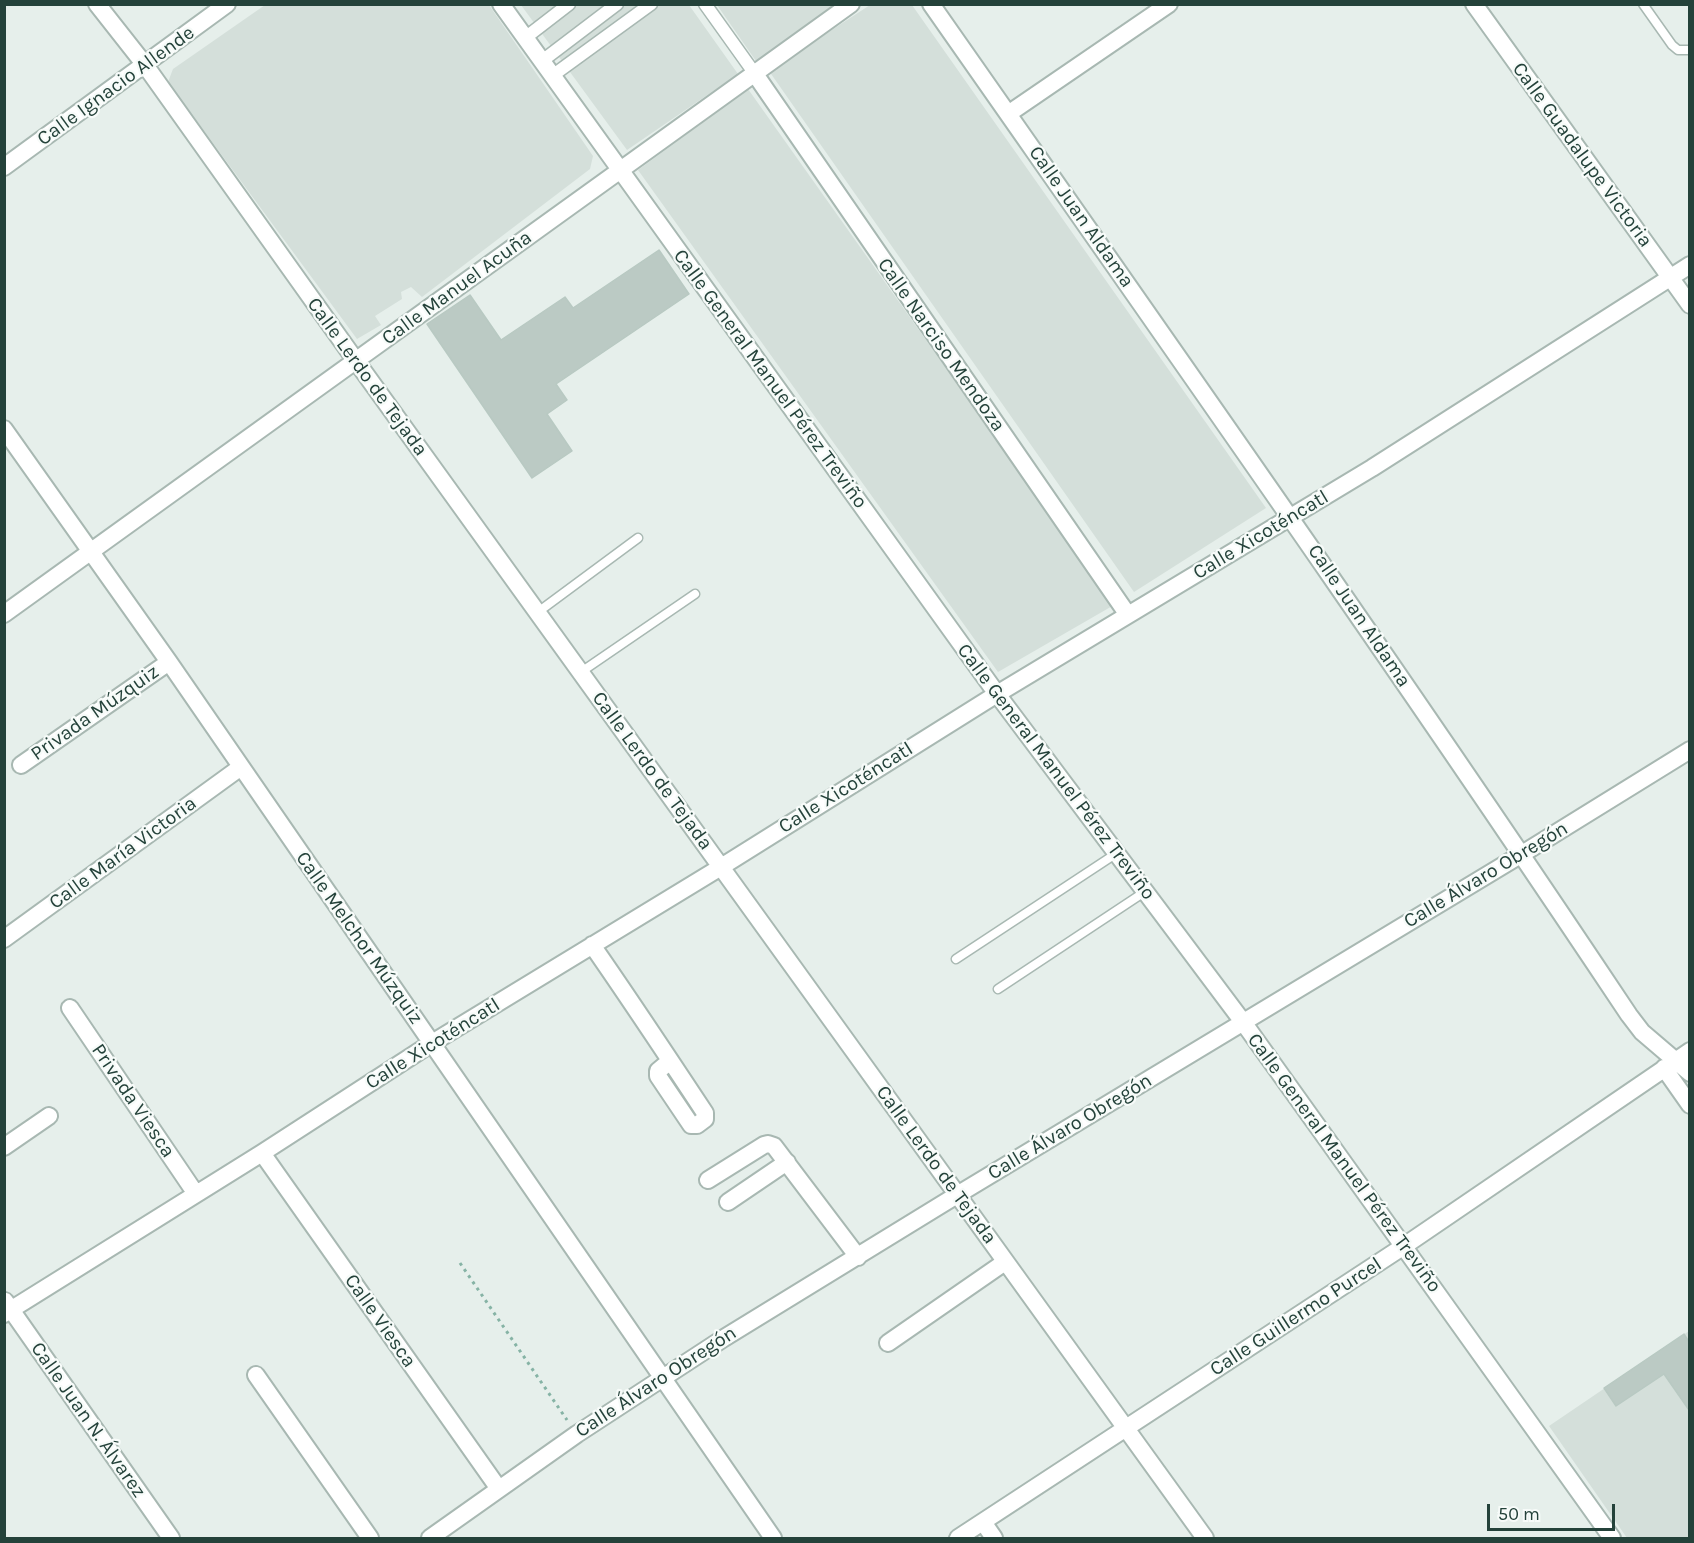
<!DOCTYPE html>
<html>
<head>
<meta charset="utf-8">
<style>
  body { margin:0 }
  #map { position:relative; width:1694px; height:1543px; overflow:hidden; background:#e6efeb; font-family:Karla,sans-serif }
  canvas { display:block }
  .frame { position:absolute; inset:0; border:6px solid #24423a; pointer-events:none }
  .scale { position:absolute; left:1487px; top:1504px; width:128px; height:27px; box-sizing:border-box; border:3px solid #24423a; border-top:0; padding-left:8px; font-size:18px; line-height:21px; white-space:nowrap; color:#24423a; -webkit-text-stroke:4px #f7fbf9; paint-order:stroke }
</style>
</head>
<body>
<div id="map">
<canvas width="1694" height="1543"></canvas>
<div class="frame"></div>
<div class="scale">50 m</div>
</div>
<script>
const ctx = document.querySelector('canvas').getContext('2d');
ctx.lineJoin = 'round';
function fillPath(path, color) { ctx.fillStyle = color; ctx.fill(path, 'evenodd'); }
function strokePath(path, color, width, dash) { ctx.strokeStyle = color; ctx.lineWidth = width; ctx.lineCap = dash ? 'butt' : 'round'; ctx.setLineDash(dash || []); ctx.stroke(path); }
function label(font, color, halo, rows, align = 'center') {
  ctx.font = font + ' Karla,sans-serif'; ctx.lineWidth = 4.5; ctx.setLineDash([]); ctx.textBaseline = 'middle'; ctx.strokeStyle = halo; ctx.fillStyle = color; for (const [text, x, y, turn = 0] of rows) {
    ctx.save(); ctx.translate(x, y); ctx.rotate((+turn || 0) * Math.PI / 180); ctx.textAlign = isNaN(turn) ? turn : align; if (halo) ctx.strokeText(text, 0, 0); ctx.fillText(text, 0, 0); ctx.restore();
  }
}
fillPath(new Path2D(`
  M265,5h224l104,151 -3,13 -168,128 -11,-10 -10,5 1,7 -27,17 6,9 -24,14 -189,-257 5,-13z
  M521,5h168l49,69 -111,76z
  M717,5h118l-79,56z
  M870,5h42l354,503 -132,84 -365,-521z
  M748,89l366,516 -116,67 -360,-502z
  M1689,1331v207h-62l-78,-112z`), '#d4dfda');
const building = new Path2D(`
  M659,250l30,44 -133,90 11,16 -20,14 25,37 -40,27 -105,-154 43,-29 31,45 64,-43 8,11z
  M1684,1334l5,8v68l-25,-36 -48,32 -12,-18z`);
fillPath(building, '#bbcac4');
strokePath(building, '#b8c9c2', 1.5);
const service = new Path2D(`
  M1643,4l29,41 6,5h12
  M538,612l100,-74
  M581,672l114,-78
  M956,959l161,-106
  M998,989l148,-98`);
const pedestrian = new Path2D(`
  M705,4l50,70
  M525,38l44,-34
  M542,61l75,-57
  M552,76l99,-72`);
const minor = new Path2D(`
  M97,4l48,61 211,296 849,1177
  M501,4l496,690 246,328 369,516
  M931,4c235,336 471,670 698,1011l13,17 48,41
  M1474,4l216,301
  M755,74l373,541
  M1008,114l161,-110
  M4,167l223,-163
  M4,429l165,233 604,876
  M4,614l847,-610
  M21,765l148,-103
  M4,939l237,-172
  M592,945c39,56 76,112 113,168v6l-8,6h-6l-33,-49v-5l12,-10
  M70,1008l126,186
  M1664,1068l26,37
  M4,1147l45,-31
  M262,1153l237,336
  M708,1180l56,-35 4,-1 6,2 84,111
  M728,1202l59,-40
  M5,1301l166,237
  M4,1314l258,-161 170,-110 289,-176 276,-173 375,-226 318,-203
  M888,1343l117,-81
  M256,1375l114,163
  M983,1522l11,16
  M430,1538l147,-104 147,-96 233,-143 565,-341 168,-104
  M958,1538l446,-292 286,-195`);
strokePath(service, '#a8b8b2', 11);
strokePath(pedestrian, '#a8b8b2', 15);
strokePath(minor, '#a8b8b2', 20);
strokePath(new Path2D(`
  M460,1263l107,157`), '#86b3a5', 3, [3, 4.5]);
strokePath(service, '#fff', 8);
strokePath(pedestrian, '#fff', 12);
strokePath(minor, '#fff', 16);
label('20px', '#24423a', '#f7fbf9', [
  ["Calle Ignacio Allende",116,86,-36],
  ["Calle Guadalupe Victoria",1582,155,54],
  ["Calle Juan Aldama",1081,217,55],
  ["Calle Manuel Acuña",457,288,-36],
  ["Calle Narciso Mendoza",941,345,55],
  ["Calle Lerdo de Tejada",367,377,54],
  ["Calle General Manuel Pérez Treviño",770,379,54],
  ["Calle Xicoténcatl",1261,535,-31],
  ["Calle Juan Aldama",1359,616,56],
  ["Privada Múzquiz",95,713,-35],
  ["Calle Lerdo de Tejada",652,771,54],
  ["Calle General Manuel Pérez Treviño",1056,772,53],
  ["Calle Xicoténcatl",846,788,-32],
  ["Calle María Victoria",123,853,-36],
  ["Calle Álvaro Obregón",1486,875,-31],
  ["Calle Melchor Múzquiz",359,938,55],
  ["Calle Xicoténcatl",433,1044,-32],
  ["Privada Viesca",133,1101,56],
  ["Calle Álvaro Obregón",1070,1127,-31],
  ["Calle General Manuel Pérez Treviño",1344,1163,54],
  ["Calle Lerdo de Tejada",936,1165,54],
  ["Calle Guillermo Purcel",1296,1317,-33],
  ["Calle Viesca",380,1321,55],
  ["Calle Álvaro Obregón",656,1382,-33],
  ["Calle Juan N. Álvarez",88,1420,55]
]);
</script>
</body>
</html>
